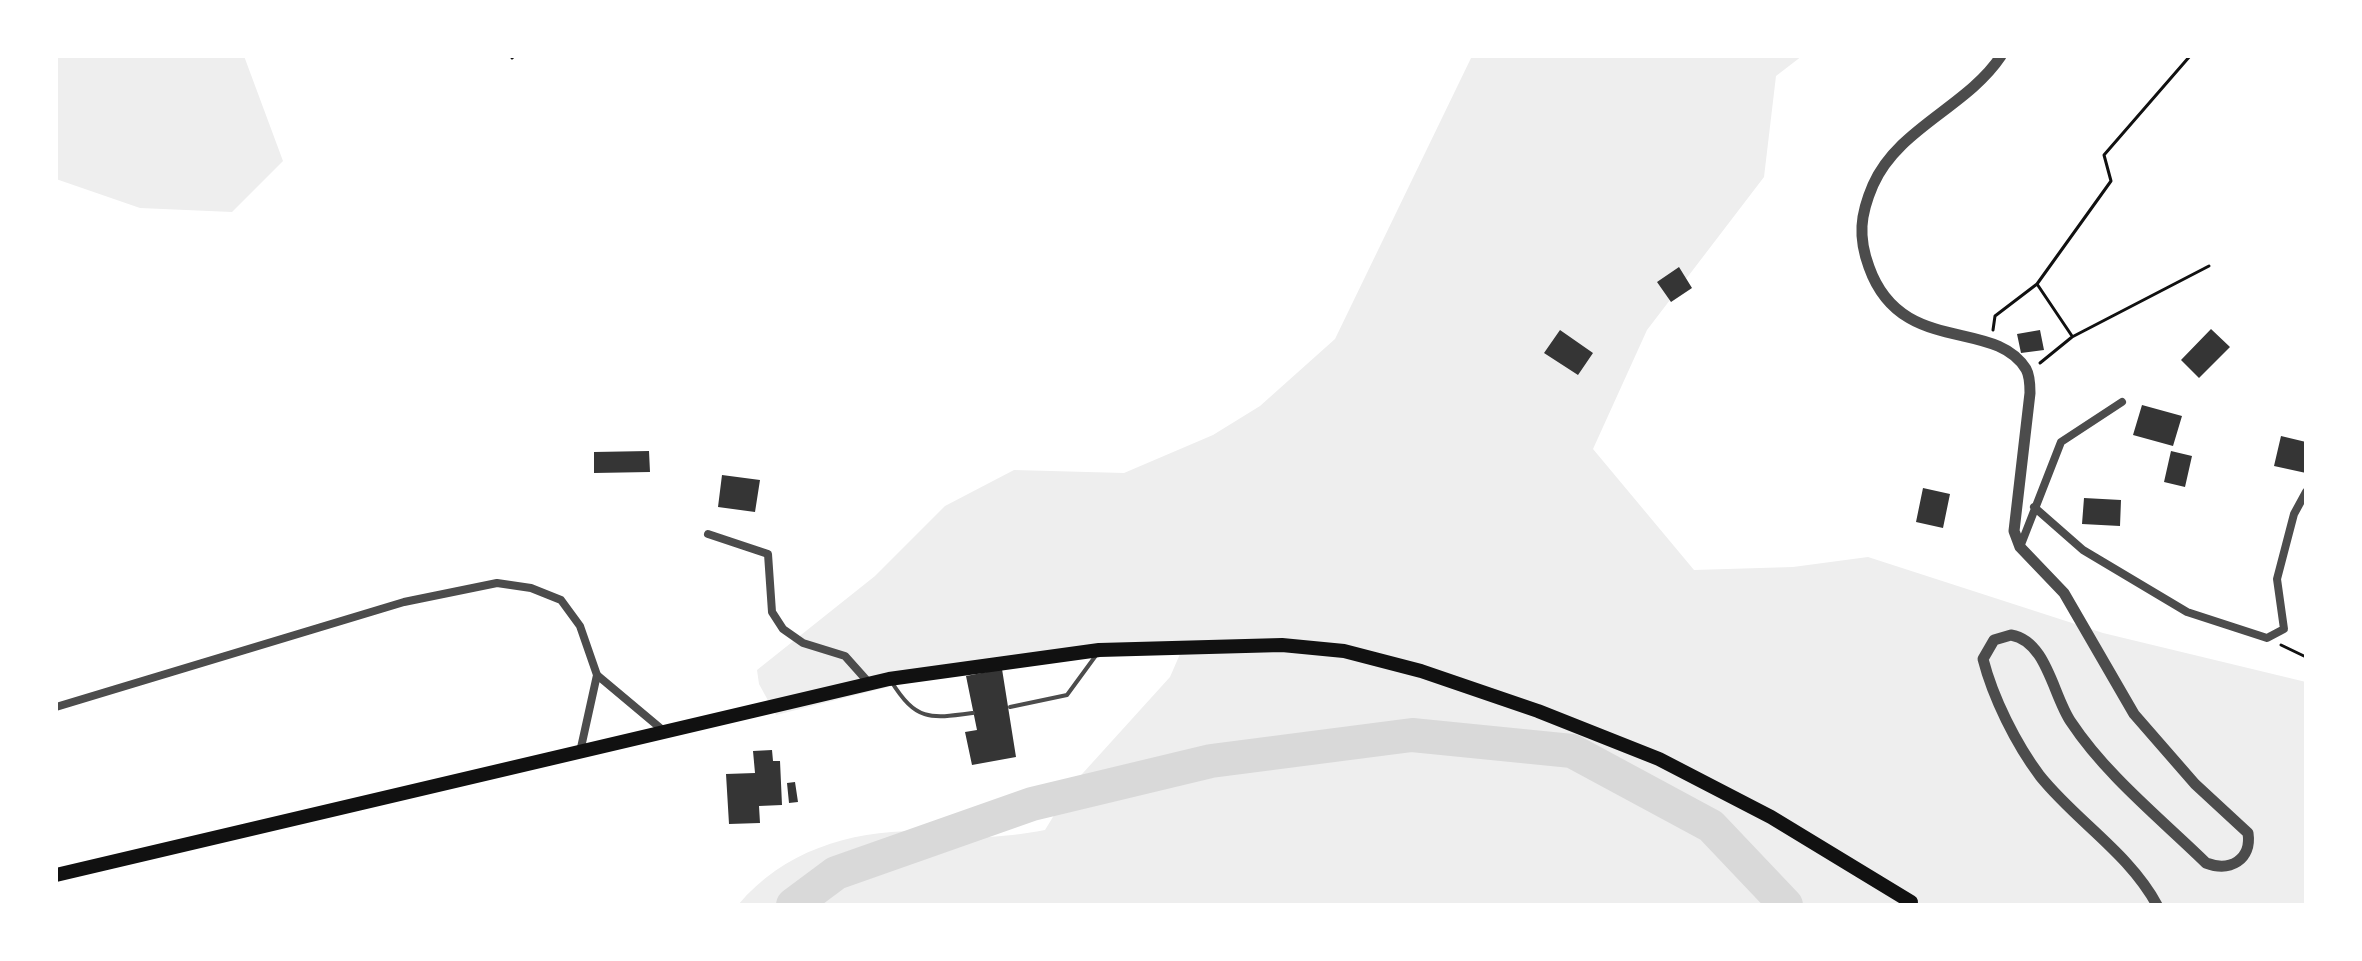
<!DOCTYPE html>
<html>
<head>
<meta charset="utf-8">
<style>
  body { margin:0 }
  #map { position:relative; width:2362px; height:961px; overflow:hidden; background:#fff; font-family:"Fira Sans",sans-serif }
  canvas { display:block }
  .frame { position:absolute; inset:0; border:58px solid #fff; pointer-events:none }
</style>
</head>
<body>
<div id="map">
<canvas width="2362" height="961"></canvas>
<div class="frame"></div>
</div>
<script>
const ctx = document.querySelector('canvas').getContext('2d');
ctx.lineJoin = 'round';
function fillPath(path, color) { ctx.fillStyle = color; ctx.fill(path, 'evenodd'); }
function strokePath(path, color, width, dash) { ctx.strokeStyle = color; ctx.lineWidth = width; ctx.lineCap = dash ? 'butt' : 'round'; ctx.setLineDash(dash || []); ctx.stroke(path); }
fillPath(new Path2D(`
  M56,56h188l39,105 -51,51 -92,-4 -84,-29z
  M1472,56h330l-26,20 -12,101 -117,153 -54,119 101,121 99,-3 75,-10 235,76 203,49v223h-1568c46,-55 114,-75 184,-74 12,1 24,4 36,5 29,3 59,-1 87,-6l28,-46 97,-107 10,-23 -113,2 -123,17 -168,42 -17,-31 -2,-14 118,-94 70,-70 69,-36 110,3 89,-38 47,-29 75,-67z`), '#eee');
strokePath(new Path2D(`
  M793,905l43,-32 196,-69 179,-43 201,-26 160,16 139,75 75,79`), '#d9d9d9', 34);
fillPath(new Path2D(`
  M1679,267l13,21 -21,14 -14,-20z
  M2211,329l19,18 -31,31 -18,-18z
  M1560,330l33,23 -15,22 -34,-22z
  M2040,330l4,20 -23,3 -4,-19z
  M2142,405l40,11 -9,30 -40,-11z
  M2281,436l25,6v31l-32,-7z
  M649,451l1,21 -56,1v-21z
  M2171,451l21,5 -7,31 -21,-5z
  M722,475l38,5 -5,32 -37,-5z
  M1923,488l27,6 -7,34 -27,-6z
  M2084,498l37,2 -1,26 -38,-2z
  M1002,669l14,88 -44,8 -7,-33 12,-2 -11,-54z
  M772,750l1,11h7l2,44 -23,1 1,17 -31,1 -3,-50 29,-1 -2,-22z
  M795,782l3,20 -9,1 -2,-20z`), '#353535');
strokePath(new Path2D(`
  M512,58l2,-2
  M2037,284l74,-103 -7,-26 86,-99
  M1993,330l2,-14 42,-32 35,52
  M2040,363l32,-26 137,-71
  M2281,645l25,12`), '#111', 3);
strokePath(new Path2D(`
  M891,681c25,40 38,38 82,32
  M1010,707l57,-12 30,-41`), '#4c4c4c', 4);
strokePath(new Path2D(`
  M2034,507l49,43 104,62 80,26 17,-9 -7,-50 17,-65 12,-22
  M708,534l60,20 4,58 11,17 20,14 42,13 25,28
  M2020,547l41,-105 61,-40
  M56,707l348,-105 93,-19 34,5 30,12 19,26 17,49 68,57
  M580,752l17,-77`), '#4c4c4c', 8);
strokePath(new Path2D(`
  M2001,56c-34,51 -103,72 -128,129 -13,30 -15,52 -4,82 32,90 125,50 157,102 4,7 4,17 4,24l-16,138 6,16 44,46 70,121 61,70 53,49c4,27 -18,39 -42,30 -45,-44 -100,-88 -135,-141 -18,-26 -24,-81 -60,-87l-17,5 -11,19c10,39 33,85 57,117 36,45 89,77 117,129`), '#4c4c4c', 11);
strokePath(new Path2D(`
  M56,875l833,-196 210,-29 183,-5 62,6 77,20 117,40 121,48 112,58 140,85`), '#111', 14);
</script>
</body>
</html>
